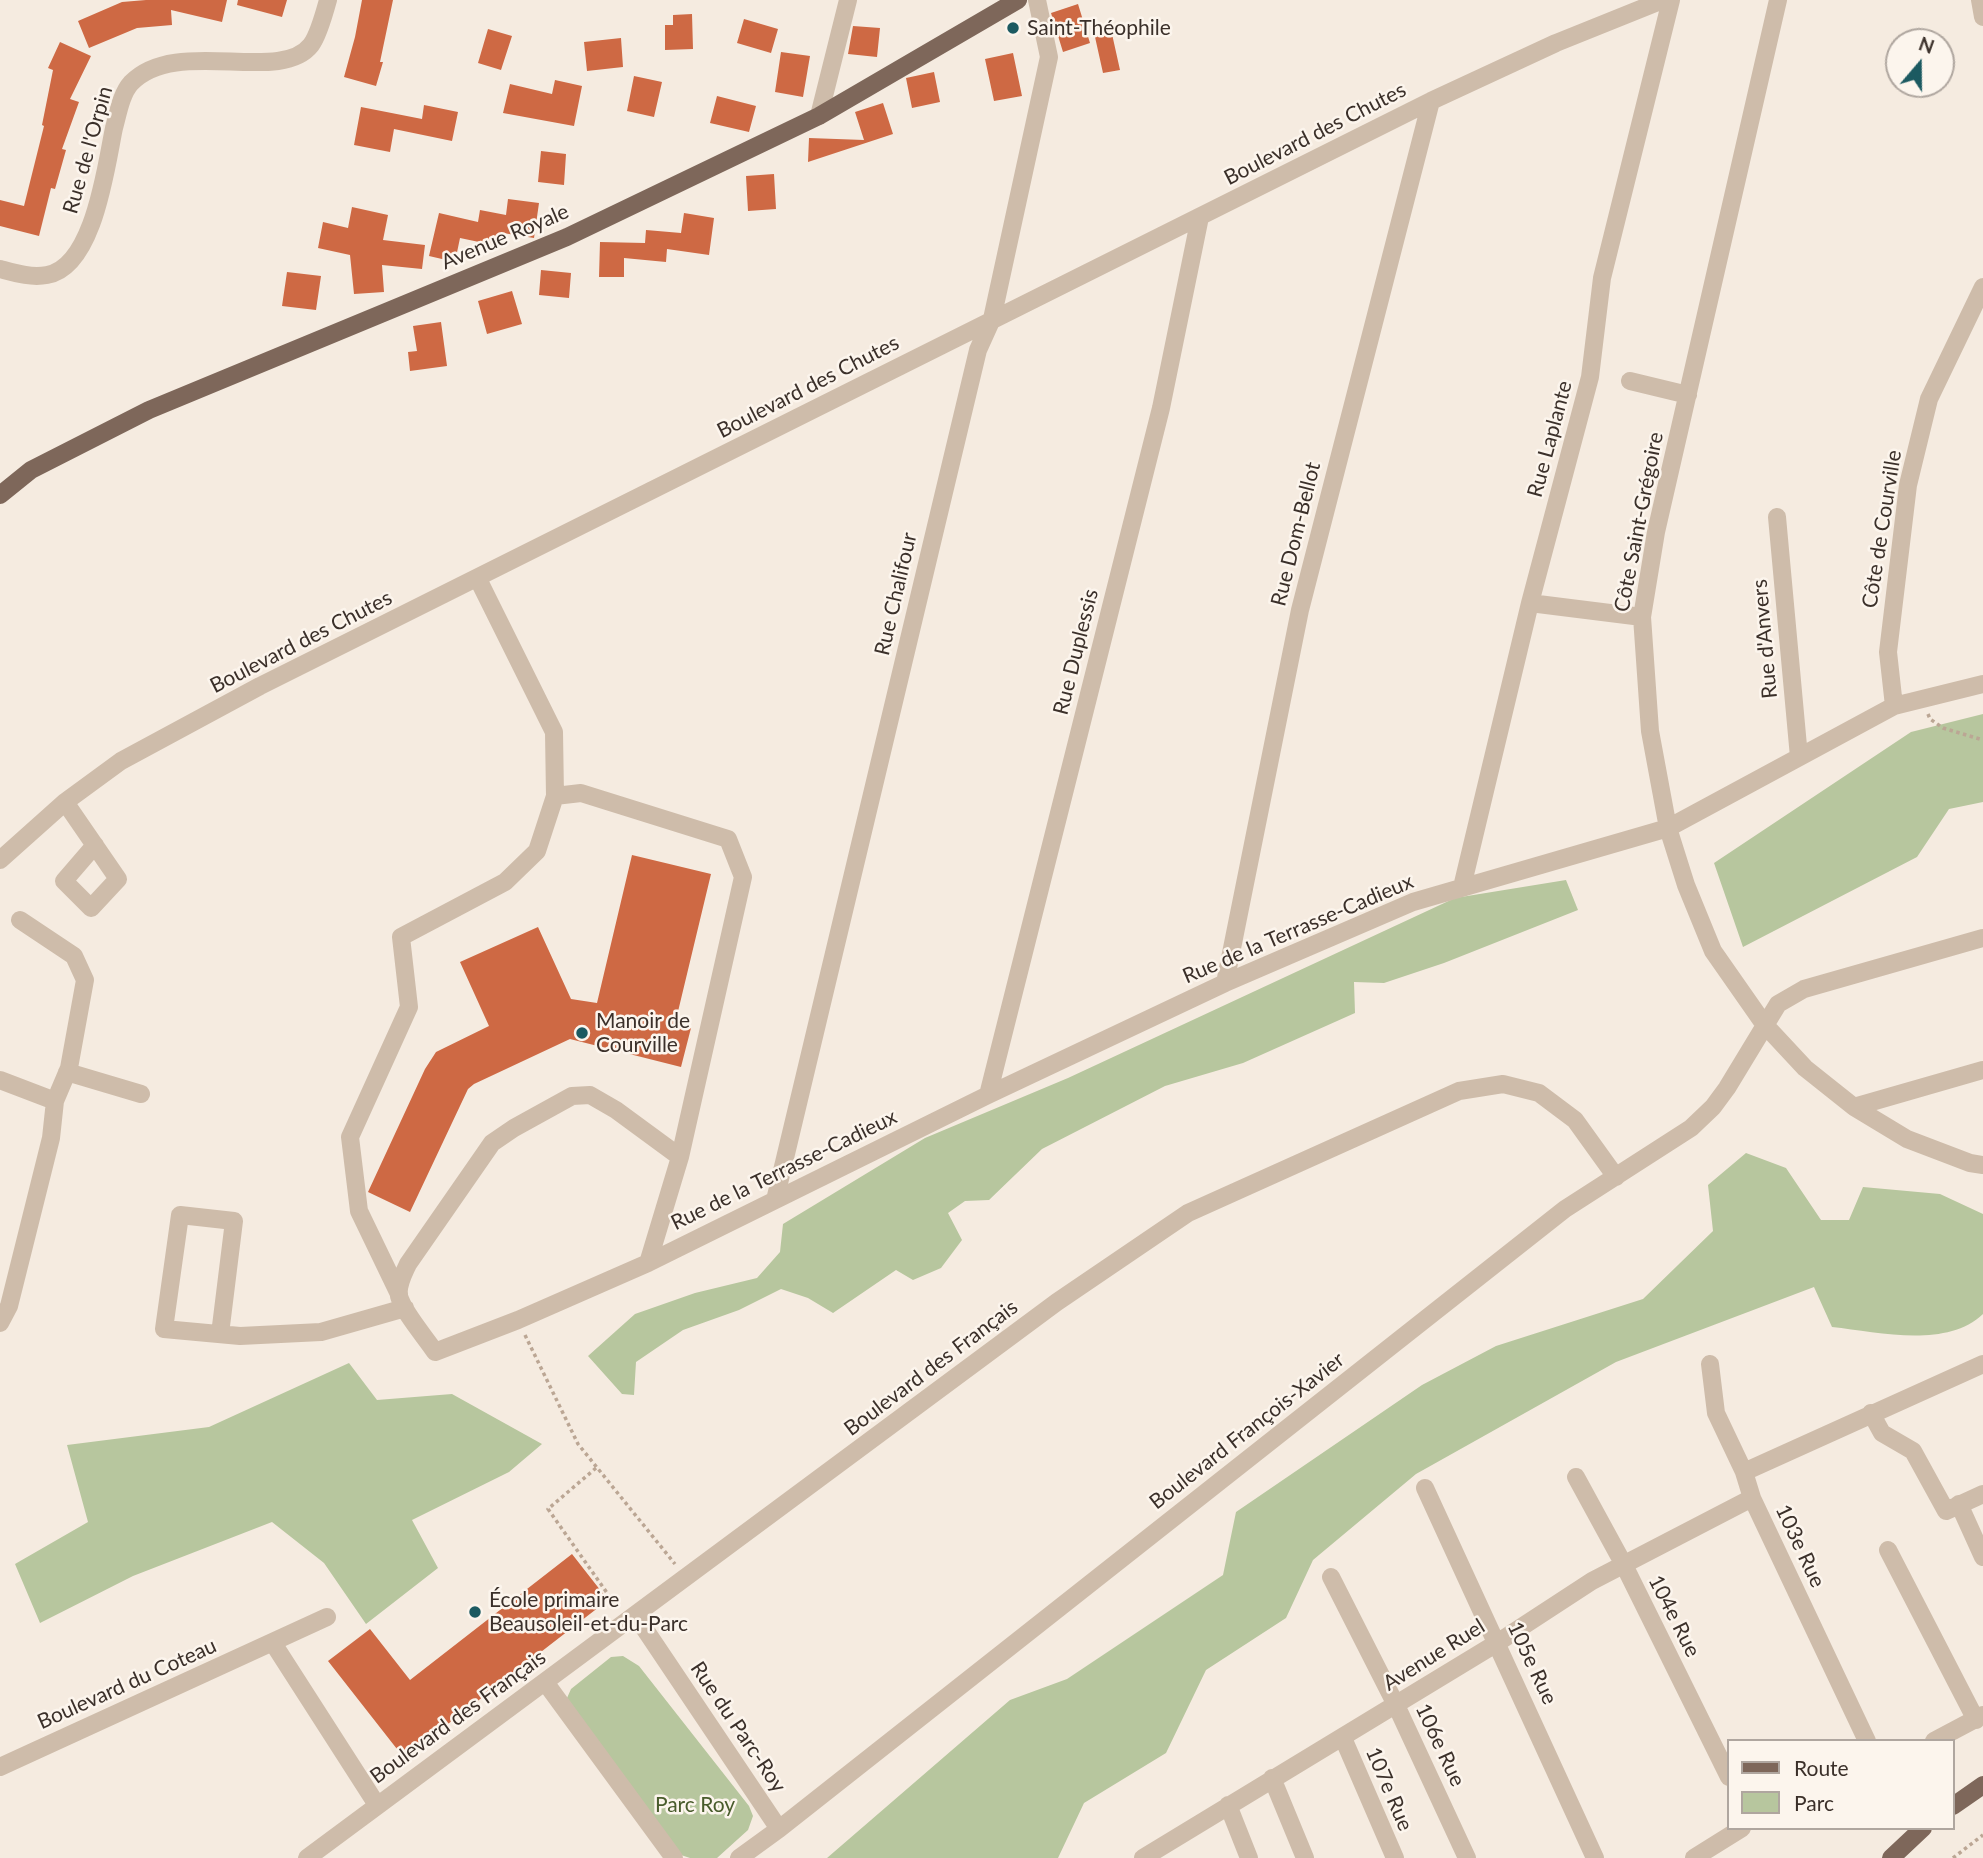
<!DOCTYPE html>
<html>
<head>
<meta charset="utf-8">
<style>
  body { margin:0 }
  #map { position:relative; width:1983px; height:1858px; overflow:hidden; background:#f5ebe0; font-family:Lato,sans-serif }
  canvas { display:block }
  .legend { position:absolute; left:1727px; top:1739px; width:228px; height:91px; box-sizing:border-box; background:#fcf5ed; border:2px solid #afa69f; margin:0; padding:9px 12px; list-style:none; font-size:21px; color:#3b302a }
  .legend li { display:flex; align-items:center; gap:14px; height:35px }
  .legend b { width:35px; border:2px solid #afa69f }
  .north { position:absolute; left:1885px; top:28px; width:70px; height:70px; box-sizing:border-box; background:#fcf5ed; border:2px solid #afa69f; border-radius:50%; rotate:20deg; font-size:19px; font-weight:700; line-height:28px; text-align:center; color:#3b302a }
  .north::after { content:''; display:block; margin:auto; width:24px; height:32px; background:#1c5a61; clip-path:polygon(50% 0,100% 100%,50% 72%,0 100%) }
</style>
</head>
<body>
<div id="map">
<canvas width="1983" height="1858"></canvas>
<ul class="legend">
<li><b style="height:9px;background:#7e675a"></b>Route</li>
<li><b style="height:19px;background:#b7c69e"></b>Parc</li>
</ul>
<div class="north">N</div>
</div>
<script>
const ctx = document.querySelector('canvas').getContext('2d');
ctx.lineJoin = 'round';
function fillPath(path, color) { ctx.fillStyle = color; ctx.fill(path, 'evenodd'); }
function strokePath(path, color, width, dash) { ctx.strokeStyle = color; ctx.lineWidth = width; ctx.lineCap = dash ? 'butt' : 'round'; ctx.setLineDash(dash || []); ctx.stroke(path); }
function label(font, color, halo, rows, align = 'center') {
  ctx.font = font + ' Lato,sans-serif'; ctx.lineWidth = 5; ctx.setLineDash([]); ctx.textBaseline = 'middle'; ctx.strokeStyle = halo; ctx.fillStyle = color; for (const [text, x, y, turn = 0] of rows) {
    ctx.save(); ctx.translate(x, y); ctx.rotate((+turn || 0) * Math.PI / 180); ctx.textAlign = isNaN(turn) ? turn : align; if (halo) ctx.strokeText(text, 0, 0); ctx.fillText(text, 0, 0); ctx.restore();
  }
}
fillPath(new Path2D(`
  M1983,714v88l-34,7 -32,48 -174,90 -29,-84 197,-131z
  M1566,880l12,30 -134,53 -60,20 -30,-1 1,31 -112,50 -78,23 -123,63 -53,51 -24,1 -17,12 14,27 -21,28 -28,12 -17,-10 -63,43 -25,-15 -27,-9 -42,21 -56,20 -47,32 -2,33 -12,-1 -34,-38 47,-42 60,-21 62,-15 23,-26 3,-28 142,-86 143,-60 387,-180z
  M1746,1153l40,15 35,52h28l14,-33 77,7 43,20v100c-37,35 -105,18 -151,13l-18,-40 -198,75 -200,112 -103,86 -27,58 -80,52 -40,83 -82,50 -26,55h-231l183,-158 57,-21 156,-104 13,-63 186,-127 74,-39 147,-47 70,-68 -5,-46z
  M349,1363l28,37 75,-6 90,50 -33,28 -97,48 26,48 -72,56 -42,-61 -52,-41 -139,54 -93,47 -25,-59 73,-42 -21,-77 142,-18z
  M623,1656l16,10 110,140 4,10 -5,14 -31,28h-27l-9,-3 -114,-157 4,-9 40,-32z`), '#b7c69e');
fillPath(new Path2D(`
  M146,0h81l-5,22 -51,-12 1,15 -35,3 -48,20 -11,-27 44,-19z
  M238,0h49l-5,17 -45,-12z
  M362,0h31l-13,62h3l-7,24 -32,-9 11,-40z
  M1078,4l12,39 -27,9 -12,-39z
  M692,14l1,35 -28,1v-25h8v-10z
  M744,19l34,10 -7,24 -34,-10z
  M853,26l27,2 -3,29 -29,-3z
  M488,29l24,7 -11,34 -23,-7z
  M1112,34l8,36 -17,3 -8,-36z
  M621,38l2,29 -36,4 -3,-29z
  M60,42l31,14 -21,43 9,3 -17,47 4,1 -11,39 -4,-1 -12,48 -39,-10v-26l24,6 20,-80 -2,-1 11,-55 -5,-2z
  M781,52l29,4 -7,41 -28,-5z
  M1013,53l9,43 -28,5 -9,-42z
  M934,72l6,30 -28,6 -6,-30z
  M634,76l28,6 -8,35 -27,-6z
  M555,80l27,6 -8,40 -71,-13 7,-29 42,10z
  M717,96l39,10 -7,26 -39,-9z
  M883,103l10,31 -85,28 1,-24 55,2 -9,-28z
  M424,105l34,7 -6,29 -58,-12 -4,23 -36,-7 7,-38 61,12z
  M541,151l25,3 -2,31 -26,-3z
  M774,174l2,35 -28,2 -2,-35z
  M508,199l31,4 -5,35 -31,-5 -5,13 -38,-8 -5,24 -26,-6 10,-43 39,9 2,-12 26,5z
  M352,207l36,8 -5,25 42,5 -3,24 -40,-4 2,27 -30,2 -4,-39 -32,-7 5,-26 25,6z
  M684,213l30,5 -5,37 -42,-6 -1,13 -42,-4v19h-25l1,-35 45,1 1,-13 35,3z
  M541,270l30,3 -2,25 -30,-3z
  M287,272l34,4 -5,34 -34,-4z
  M512,291l10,33 -35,10 -9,-33z
  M441,322l6,44 -37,5 -2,-19 9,-1 -4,-25z
  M632,855l79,19 -36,150 16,4 -10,39 -111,-28 -96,45 -6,5 -58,123 -42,-20 57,-123 11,-17 53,-26 -29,-64 78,-35 33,72 26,4z
  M572,1554l36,46 -204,158 -76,-97 42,-32 40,51z`), '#ce6944');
strokePath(new Path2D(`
  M1928,714l2,5 13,9 40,12
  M525,1335l53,109 97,120
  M596,1468l-48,41 69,98
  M1953,1858l30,-23`), '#bba694', 3.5, [3.5, 3.5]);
strokePath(new Path2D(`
  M1778,0l-122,532 -14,85 8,114 18,97 18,57 27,66 51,73 41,44 49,39 53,32 63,24 13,2
  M1980,0l3,17
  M819,116l29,-116
  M0,269c15,4 31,9 47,6 47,-8 59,-109 67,-147 4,-14 7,-34 17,-45 45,-47 149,2 180,-38 7,-9 14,-34 17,-45
  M1630,381l58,14
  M1777,517l22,240
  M1530,603l112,14
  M1894,706l-6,-54 20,-167 21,-86 54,-112
  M555,796l26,-3 147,46 15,38 -63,280 -32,106
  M65,802l53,77 -27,29 -27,-27 31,-36
  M0,860l65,-58 56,-41 139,-75 1171,-585 125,-58 107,-43
  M1462,887l68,-284 60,-226 12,-99 69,-278
  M20,920l54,36 11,24 -16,88 -14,33
  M1225,983l75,-373 131,-509
  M67,1072l74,22
  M0,1080l55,21 -4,37 -42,168 -9,17
  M988,1095l173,-687 39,-191
  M1854,1107l129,-37
  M680,1157l-64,-47 -26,-15 -18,1 -58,32 -22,15 -84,121c-4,9 -11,21 -9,32 4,16 27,42 36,56l83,-32 130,-57 340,-168 237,-112 188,-81 255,-74 226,-122 89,-22
  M775,1200l203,-850 14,-31 57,-262 -12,-57
  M399,1294l-40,-83 -9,-74 59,-130 -8,-70 104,-55 32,-31 18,-55 -1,-64 -76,-153
  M220,1334l14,-113 -54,-6 -16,114 76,7 81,-4 84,-24
  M1710,1364l6,49 28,59 8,26 115,243
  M1871,1413l11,20 31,18 33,60 37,-17
  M1744,1472l239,-108
  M1576,1477l48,88 105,212
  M1425,1488l170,370
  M1959,1504l24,53
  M1888,1550l88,170
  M1331,1577l65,128 71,153
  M636,1616l143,213
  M273,1643l104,162
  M545,1682l129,176
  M1343,1738l52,120
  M1934,1741l49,-26
  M0,1767l327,-150
  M1272,1778l33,80
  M1228,1805l21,53
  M307,1858l750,-556 131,-89 271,-122 44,-7 36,9 36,27 41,57
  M739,1858l40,-29 786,-620 126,-81 22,-21 14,-19 51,-84 26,-15 179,-51
  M1143,1858l354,-215 95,-62 160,-83
  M1694,1858l48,-30`), '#cebcaa', 18);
strokePath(new Path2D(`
  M0,495l31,-25 118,-60 418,-173 252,-121 199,-116
  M1953,1806l30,-21
  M1891,1858l32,-30`), '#7e675a', 18);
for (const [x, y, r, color] of [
  [1013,28,7,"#1c5a61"],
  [582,1033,7,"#1c5a61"],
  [475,1612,7,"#1c5a61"]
]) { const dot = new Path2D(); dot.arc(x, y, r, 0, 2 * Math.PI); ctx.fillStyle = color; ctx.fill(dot); strokePath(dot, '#fcf5ed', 2.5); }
label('21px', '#3b302a', '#fcf5ed', [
  ["Saint-Théophile",1027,28],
  ["Manoir de",596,1021],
  ["Courville",596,1045],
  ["École primaire",489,1600],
  ["Beausoleil-et-du-Parc",489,1624]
], 'left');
label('21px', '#3b302a', '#fcf5ed', [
  ["Boulevard des Chutes",1315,134,-27],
  ["Rue de l'Orpin",88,150,-74],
  ["Avenue Royale",505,237,-23],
  ["Boulevard des Chutes",808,387,-27],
  ["Rue Laplante",1550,439,-75],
  ["Côte Saint-Grégoire",1639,522,-79],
  ["Côte de Courville",1882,529,-81],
  ["Rue Dom-Bellot",1296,534,-76],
  ["Rue Chalifour",896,594,-77],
  ["Rue d'Anvers",1765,639,-95],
  ["Boulevard des Chutes",301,642,-27],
  ["Rue Duplessis",1076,652,-76],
  ["Rue de la Terrasse-Cadieux",1298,929,-23],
  ["Rue de la Terrasse-Cadieux",784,1170,-26],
  ["Boulevard des Français",931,1368,-37],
  ["Boulevard François-Xavier",1247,1431,-38],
  ["103e Rue",1800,1546,65],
  ["104e Rue",1674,1616,63],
  ["Avenue Ruel",1434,1655,-32],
  ["105e Rue",1532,1663,65],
  ["Boulevard du Coteau",127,1684,-24],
  ["Boulevard des Français",458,1717,-36],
  ["Rue du Parc-Roy",738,1727,56],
  ["106e Rue",1440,1745,65],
  ["107e Rue",1389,1789,67]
]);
label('21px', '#495c2c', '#fcf5ed', [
  ["Parc Roy",695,1805]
]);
</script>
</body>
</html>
